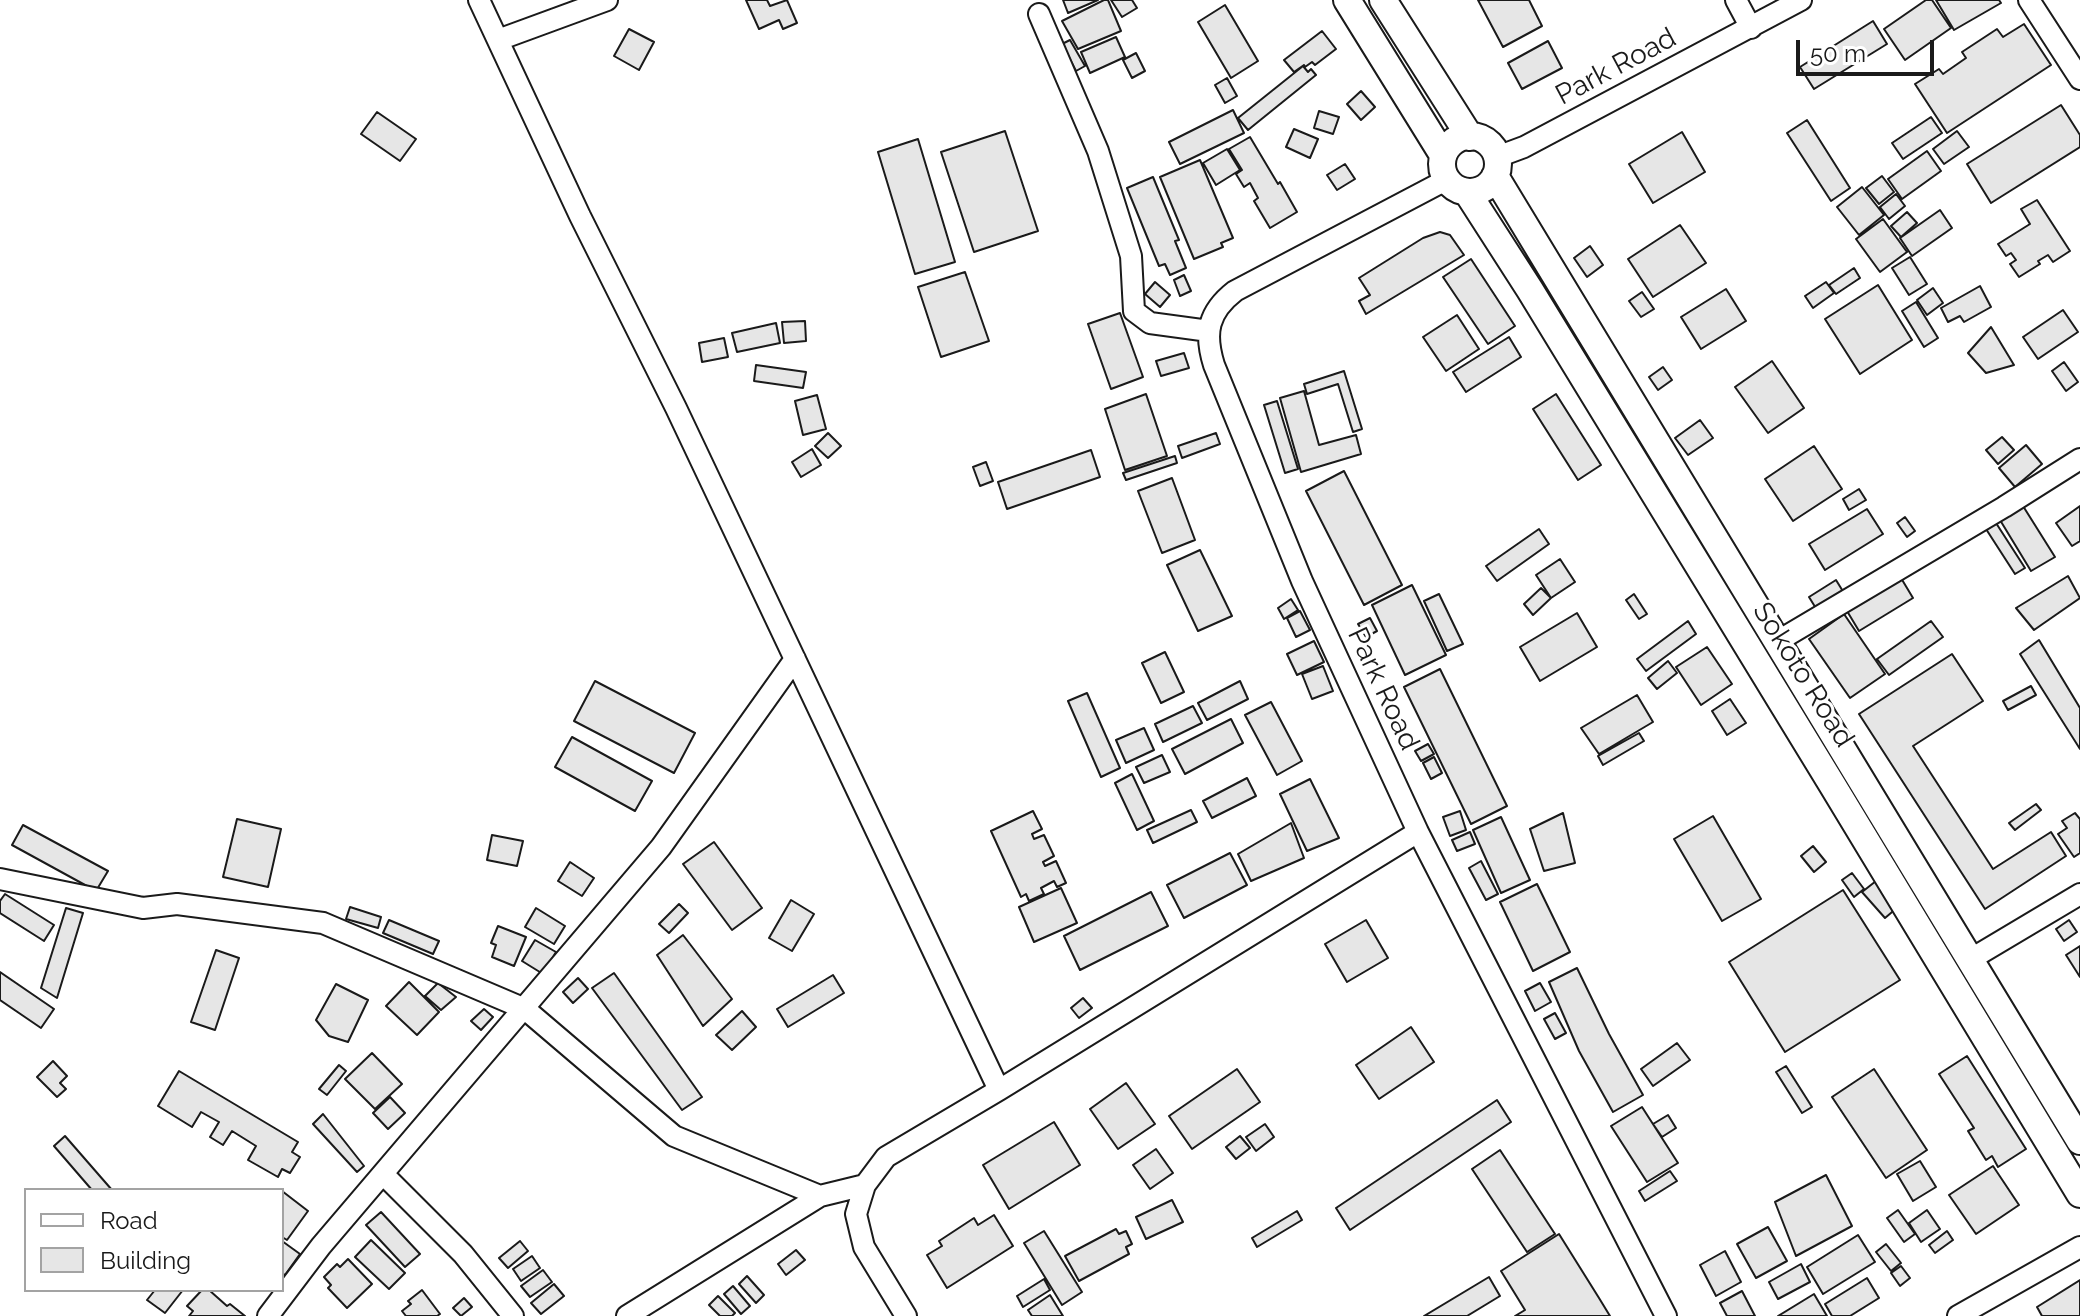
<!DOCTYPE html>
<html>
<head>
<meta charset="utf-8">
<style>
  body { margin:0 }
  #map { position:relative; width:2080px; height:1316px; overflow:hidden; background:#fff; font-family:Raleway,sans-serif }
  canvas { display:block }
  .legend { position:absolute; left:24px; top:1188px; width:260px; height:104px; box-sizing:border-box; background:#fff; border:2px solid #a3a3a3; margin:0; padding:10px 14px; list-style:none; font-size:24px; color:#1a1a1a }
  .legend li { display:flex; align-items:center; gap:16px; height:40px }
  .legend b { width:40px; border:2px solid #a3a3a3 }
  .scale { position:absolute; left:1796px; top:40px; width:138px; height:36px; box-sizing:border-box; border:4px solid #1a1a1a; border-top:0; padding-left:10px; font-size:24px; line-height:28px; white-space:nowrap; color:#1a1a1a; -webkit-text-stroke:6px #fff; paint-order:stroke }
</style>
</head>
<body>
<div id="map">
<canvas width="2080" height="1316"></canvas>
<ul class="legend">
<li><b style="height:10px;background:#fff"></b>Road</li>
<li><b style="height:22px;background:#e6e6e6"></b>Building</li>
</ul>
<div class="scale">50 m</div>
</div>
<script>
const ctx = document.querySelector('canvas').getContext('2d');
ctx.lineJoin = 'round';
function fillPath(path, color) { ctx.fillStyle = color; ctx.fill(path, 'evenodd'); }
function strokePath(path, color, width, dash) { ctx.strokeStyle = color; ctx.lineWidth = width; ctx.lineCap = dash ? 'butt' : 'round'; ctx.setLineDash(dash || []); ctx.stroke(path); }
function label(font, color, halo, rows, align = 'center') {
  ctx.font = font + ' Raleway,sans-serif'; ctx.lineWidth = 6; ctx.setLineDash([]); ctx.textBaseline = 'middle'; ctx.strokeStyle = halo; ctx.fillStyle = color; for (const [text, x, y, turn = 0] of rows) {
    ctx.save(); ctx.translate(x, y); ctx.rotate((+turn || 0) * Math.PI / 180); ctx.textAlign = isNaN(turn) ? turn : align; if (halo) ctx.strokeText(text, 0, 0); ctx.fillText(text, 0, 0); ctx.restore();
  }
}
const building = new Path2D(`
  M746,0h21l3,6 17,-6 10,23 -14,6 -4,-9 -20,9z
  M1063,0h35l-30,13z
  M1104,0h4l13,31 -43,18 -16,-28z
  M1111,0h21l5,8 -15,9z
  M1478,0h51l13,26 -39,21z
  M1926,0h6l19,28 -46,32 -21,-31z
  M1936,0h63l2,3 -47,27z
  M1225,5l33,56 -27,17 -33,-56z
  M1873,21l14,23 -73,45 -14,-22z
  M2024,24l27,41 -104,68 -32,-49 24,-15 4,5 23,-16 -4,-6 35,-23 6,8z
  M629,29l25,13 -15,28 -25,-14z
  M1322,31l14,18 -21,16 -3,-3 -7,5 -1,-2 -10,7 -10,-12z
  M1116,37l9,20 -35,16 -9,-21z
  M1070,40l15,26 -9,5 -14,-27z
  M1548,41l14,27 -40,21 -14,-26z
  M1136,53l9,18 -13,7 -9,-18z
  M1303,66l5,6 3,-3 5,6 -68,55 -10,-12z
  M1227,78l10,18 -12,7 -10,-18z
  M1361,91l14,16 -14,13 -14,-16z
  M2061,105l19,30v12l-89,56 -24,-39z
  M1233,110l11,23 -64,31 -11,-22z
  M1319,111l20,6 -6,17 -19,-6z
  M377,112l39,27 -16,22 -39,-27z
  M1931,117l11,16 -39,26 -11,-16z
  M1807,120l43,68 -19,13 -44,-68z
  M1294,129l24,10 -8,19 -24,-11z
  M1005,131l33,100 -64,21 -33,-100z
  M1957,131l12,16 -25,17 -11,-15z
  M1682,132l23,40 -52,31 -24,-39z
  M1250,137l28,47 2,-2 17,30 -27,16 -16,-27 4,-3 -8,-15 -6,4 -8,-13 6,-4 -13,-21z
  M918,139l37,123 -40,12 -37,-122z
  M1227,149l13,21 -24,15 -13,-22z
  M1927,151l14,20 -39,28 -14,-20z
  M1200,160l33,78 -12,5 2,4 -29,12 -34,-82z
  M1345,164l10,15 -18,11 -10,-15z
  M1882,176l12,16 -15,12 -13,-16z
  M1153,177l26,63 -4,1 11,27 -16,7 -5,-11 -6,2 -32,-78z
  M1862,187l22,28 -25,20 -22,-28z
  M1896,194l9,12 -16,13 -9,-12z
  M2037,200l33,51 -17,11 -5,-7 -10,6 2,3 -21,13 -9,-13 6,-4 -5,-7 -5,3 -8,-12 32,-20 -9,-15z
  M1940,210l12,18 -40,28 -12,-18z
  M1907,212l10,11 -16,14 -10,-11z
  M1883,219l24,33 -27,20 -24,-33z
  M1680,225l26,38 -53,34 -25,-38z
  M1440,232l10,3 14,20 -98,59 -7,-13 11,-6 -11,-17 64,-40z
  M1590,246l13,19 -16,12 -13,-19z
  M1910,257l17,27 -18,11 -17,-27z
  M1471,259l44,67 -27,18 -45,-67z
  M1854,268l6,10 -24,16 -7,-9z
  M965,272l24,69 -48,16 -23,-70z
  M1184,275l7,16 -11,5 -6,-16z
  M1155,282l15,13 -10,12 -15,-13z
  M1826,282l8,11 -21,15 -8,-12z
  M1878,285l34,55 -52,34 -35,-55z
  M1980,286l11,21 -27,15 -4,-6 -12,6 -7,-14z
  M1933,288l10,15 -16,12 -10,-15z
  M1726,289l20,32 -45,28 -20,-32z
  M1642,292l12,17 -13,8 -12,-16z
  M1916,302l22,36 -14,9 -22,-36z
  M2063,310l15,22 -40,27 -15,-22z
  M1120,313l23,64 -32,12 -23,-65z
  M1457,315l22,34 -33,22 -23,-34z
  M805,321l1,20 -22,2 -2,-21z
  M776,323l4,20 -43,9 -5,-19z
  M1991,327l23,38 -28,8 -18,-20z
  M1509,337l12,20 -55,35 -13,-20z
  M724,338l4,19 -26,5 -3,-19z
  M1184,353l5,15 -28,8 -5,-15z
  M1772,361l32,47 -36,25 -33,-46z
  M2064,362l14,20 -12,9 -14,-20z
  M756,365l50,7 -3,16 -49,-7z
  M1663,367l9,13 -14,10 -9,-13z
  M1344,371l18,58 -9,3 -15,-48 -31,10 -3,-10z
  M1304,391l15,54 37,-10 5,19 -60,18 -21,-74z
  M1146,394l21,62 -42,14 -20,-61z
  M1556,394l45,71 -23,15 -45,-71z
  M817,395l9,34 -23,6 -8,-34z
  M1277,401l21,68 -13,4 -21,-68z
  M1700,420l13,18 -25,17 -13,-17z
  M828,433l13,13 -13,12 -13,-12z
  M1216,433l4,11 -38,14 -4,-12z
  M2002,437l12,13 -16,14 -12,-14z
  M2026,445l16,19 -27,23 -16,-19z
  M1814,446l28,43 -49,32 -28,-42z
  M812,449l9,16 -20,12 -9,-15z
  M1091,450l9,27 -93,32 -9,-27z
  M1175,456l2,7 -51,17 -3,-7z
  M986,462l7,19 -13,5 -7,-19z
  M1344,471l58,114 -38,20 -58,-114z
  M1172,478l23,62 -33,13 -24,-62z
  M1859,489l7,11 -17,10 -6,-11z
  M2023,506l32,51 -24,14 -31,-51z
  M2080,506v35l-8,5 -16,-23z
  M1867,509l16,25 -58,36 -16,-26z
  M1905,517l10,14 -8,6 -10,-14z
  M1996,523l29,45 -10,6 -29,-45z
  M1539,529l10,15 -52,37 -11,-15z
  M1200,550l32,66 -34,15 -31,-66z
  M1560,559l15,23 -24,16 -15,-23z
  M2068,576l12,22 -46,32 -18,-22z
  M1901,578l12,20 -54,33 -12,-20z
  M1836,580l8,13 -27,17 -8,-13z
  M1412,585l34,70 -41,20 -33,-70z
  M1541,588l10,10 -18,17 -9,-11z
  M1439,594l24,50 -16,7 -23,-50z
  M1634,594l13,20 -8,5 -13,-19z
  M1291,599l7,11 -14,9 -6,-11z
  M1300,611l10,19 -14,7 -9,-19z
  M1577,613l20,34 -57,34 -20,-34z
  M1844,614l41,60 -35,24 -41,-59z
  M1370,618l7,13 -11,6 -8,-13z
  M1688,621l8,13 -50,37 -9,-12z
  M1931,621l12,16 -54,38 -12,-16z
  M2039,640l41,68v41l-60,-95z
  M1314,641l10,21 -27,13 -10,-21z
  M1707,647l25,37 -31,21 -25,-38z
  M1165,652l19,40 -23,11 -19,-40z
  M1952,654l31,47 -70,45 80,123 58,-37 15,24 -81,53 -126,-195z
  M1668,661l9,12 -20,16 -9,-11z
  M1323,666l10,25 -21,8 -10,-25z
  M1440,669l67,137 -36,18 -67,-137z
  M595,681l100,52 -21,40 -100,-52z
  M1240,681l8,18 -41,21 -9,-17z
  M2031,686l5,9 -28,15 -5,-9z
  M1087,693l33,75 -19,9 -33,-76z
  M1637,695l16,27 -54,32 -18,-26z
  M1730,699l16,24 -19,12 -15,-24z
  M1271,702l31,59 -25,14 -32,-60z
  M1193,706l9,17 -39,19 -8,-18z
  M1231,719l12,24 -58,31 -13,-25z
  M1144,728l10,22 -28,13 -10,-23z
  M1639,733l5,8 -41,24 -5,-9z
  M572,737l80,44 -17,30 -80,-44z
  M1428,744l6,10 -13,7 -6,-10z
  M1162,755l8,17 -26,11 -8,-16z
  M1434,757l8,16 -11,6 -8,-16z
  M1132,774l22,47 -17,9 -22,-47z
  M1247,778l9,18 -44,22 -9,-17z
  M1310,779l29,59 -32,13 -27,-57z
  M2036,804l5,6 -26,20 -6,-7z
  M1191,810l6,12 -44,21 -6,-13z
  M1033,811l9,18 -10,5 2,5 10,-4 10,21 -11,6 2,4 11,-5 10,22 -9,4 -3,-6 -13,7 3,6 -15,7 -3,-7 -5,3 -30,-66z
  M1460,811l6,19 -16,6 -7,-19z
  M1563,813l12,50 -31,8 -14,-42z
  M2075,813l5,6v34l-6,4 -16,-23 9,-6 -5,-7z
  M1713,816l48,83 -39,22 -48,-82z
  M1501,817l29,63 -29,13 -28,-63z
  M237,819l44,10 -13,58 -45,-10z
  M1291,823l13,35 -53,23 -13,-27z
  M23,825l85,46 -12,20 -84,-46z
  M1470,832l5,12 -18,7 -5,-11z
  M492,835l31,6 -6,25 -30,-6z
  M714,842l48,66 -30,22 -49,-66z
  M1813,846l13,16 -12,10 -13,-16z
  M1230,853l17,32 -63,33 -17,-33z
  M1481,861l17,33 -12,6 -17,-32z
  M570,862l24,16 -12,18 -24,-15z
  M1852,873l12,16 -10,8 -12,-17z
  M1876,881l22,26 -13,11 -23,-26z
  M1537,884l33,68 -37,19 -33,-69z
  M1061,888l16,35 -43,19 -15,-35z
  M1843,890l57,90 -115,72 -56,-90z
  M1151,892l17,34 -88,44 -16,-34z
  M5,894l49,31 -10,16 -44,-28v-12z
  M791,900l23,14 -22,37 -23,-13z
  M679,904l9,9 -19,20 -10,-9z
  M350,907l31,10 -3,11 -32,-9z
  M66,908l17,5 -26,85 -16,-10z
  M536,908l29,18 -11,18 -29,-17z
  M389,920l50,21 -6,13 -50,-21z
  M1366,920l22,38 -41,24 -22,-38z
  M2069,920l8,12 -13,9 -8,-12z
  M498,926l28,11 -12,29 -22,-9 4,-12 -5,-2z
  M683,935l49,64 -29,27 -46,-71z
  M535,940l21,12 -13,22 -21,-13z
  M2080,946v31l-14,-22z
  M216,950l23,8 -24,72 -24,-8z
  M1577,968l32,66 34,61 -30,17 -34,-61 -30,-69z
  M0,972l54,37 -13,19 -41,-28z
  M614,973l88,124 -20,13 -90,-122z
  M833,975l11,18 -56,34 -11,-18z
  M578,978l10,11 -15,14 -10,-11z
  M409,982l30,30 -22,23 -31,-29z
  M438,983l18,14 -15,13 -16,-14z
  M1540,983l11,19 -16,9 -10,-20z
  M336,984l32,16 -20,42 -19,-6 -13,-16z
  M1083,998l9,10 -13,10 -8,-10z
  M484,1009l9,8 -12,13 -10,-9z
  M742,1011l14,16 -24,23 -16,-15z
  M1555,1013l11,20 -11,6 -11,-20z
  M1411,1027l23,35 -55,37 -23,-34z
  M1677,1043l13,17 -37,26 -12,-17z
  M372,1053l30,31 -27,25 -30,-30z
  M1967,1056l59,93 -28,18 -6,-11 -6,4 -18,-29 6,-3 -35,-54z
  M53,1061l14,15 -7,7 6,6 -9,8 -20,-20z
  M339,1065l7,6 -19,24 -8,-6z
  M1786,1066l26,41 -10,6 -26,-41z
  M1237,1069l23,33 -68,47 -23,-33z
  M1874,1069l53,81 -41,28 -54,-81z
  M179,1071l119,71 -6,10 8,5 -10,16 -8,-4 -4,8 -30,-17 8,-14 -24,-15 -9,14 -13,-8 9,-15 -18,-10 -9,15 -34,-21z
  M1126,1083l29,41 -37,25 -28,-40z
  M390,1097l15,16 -17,16 -15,-16z
  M1497,1100l14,22 -161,108 -14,-22z
  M1642,1107l36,56 -31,19 -36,-56z
  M323,1114l41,52 -7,6 -44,-48z
  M1668,1115l8,13 -14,9 -9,-13z
  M1054,1122l26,43 -71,44 -26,-44z
  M1265,1124l9,13 -18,14 -10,-14z
  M65,1136l47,54h-20l-38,-44z
  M1240,1136l10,12 -14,11 -10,-12z
  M1156,1149l17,24 -23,16 -17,-24z
  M1500,1150l55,84 -28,18 -55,-83z
  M1920,1161l16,26 -23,14 -16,-27z
  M1993,1166l26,39 -43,29 -27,-39z
  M1670,1171l7,10 -32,20 -6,-10z
  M1826,1175l26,51 -56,30 -21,-54z
  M282,1191l26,20 -21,29 -5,-3z
  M1172,1200l11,22 -37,17 -10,-22z
  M1898,1210l17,24 -11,8 -17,-24z
  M1927,1210l13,19 -19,13 -12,-19z
  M1297,1211l5,9 -45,27 -5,-9z
  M381,1212l39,42 -15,13 -39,-42z
  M994,1215l19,31 -66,42 -20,-33 15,-9 -3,-5 35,-23 4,7z
  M1768,1227l19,34 -31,17 -19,-34z
  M1116,1229l3,5 7,-3 6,13 -6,3 3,7 -50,27 -14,-25z
  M1044,1231l38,61 -20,13 -38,-62z
  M1947,1231l6,9 -18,13 -6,-8z
  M1559,1234l40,64 11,18h-95l10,-6 -24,-39z
  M1858,1235l17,27 -52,32 -16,-27z
  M371,1240l34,33 -16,16 -34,-32z
  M282,1241l18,13 -15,21 -3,-2z
  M520,1241l8,10 -20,17 -9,-10z
  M1886,1244l15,19 -10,8 -15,-19z
  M796,1250l9,10 -19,15 -8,-11z
  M1725,1251l16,31 -25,14 -16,-31z
  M532,1256l8,12 -19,13 -8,-12z
  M348,1259l24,25 -25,24 -19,-20 3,-3 -7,-8 13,-13 3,3z
  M1801,1264l9,18 -32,17 -9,-17z
  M1901,1266l9,12 -10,8 -9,-13z
  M543,1270l9,12 -22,15 -9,-11z
  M747,1276l17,19 -8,8 -17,-19z
  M1489,1277l11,19 -33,20h-43z
  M1867,1278l12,20 -29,18h-18l-7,-12z
  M1044,1279l6,11 -27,17 -6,-11z
  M2080,1280v36h-38l-5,-9z
  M554,1284l10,12 -23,18 -10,-11z
  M733,1286l17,20 -9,8 -17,-20z
  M155,1290h28l-18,23 -18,-13z
  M202,1290h7l18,16 3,-2 15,12h-56l4,-5 -6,-5z
  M422,1290l18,24 -3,2h-31l-4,-5 9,-7 -3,-3z
  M1742,1291l13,25h-28l-7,-13z
  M1814,1294l13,22h-49z
  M1050,1295l13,21h-31l-4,-6z
  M718,1296l17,17 -3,3h-12l-11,-11z
  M464,1298l8,9 -11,9 -8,-8z`);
fillPath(building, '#e6e6e6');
strokePath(building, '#1a1a1a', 2);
const minor = new Path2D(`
  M479,0l101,216 96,192 323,682
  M1736,0l15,28
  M2029,0l51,79
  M1039,14l59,137 33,105 3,55 16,12 59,8
  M498,40l109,-40
  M1497,157l27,-10 277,-147
  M1446,180l-211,111c-27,21 -31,42 -21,74l88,216 116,251 248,484
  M1778,641l226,-134 76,-48
  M0,879l143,29 34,-4 146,19 202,86 149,127 146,60
  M1971,959l109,-65
  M383,1174l80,80 50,62
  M268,1316l53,-70 340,-399 134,-188
  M627,1316l193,-120 45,-11
  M906,1316l-42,-69 -8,-33 9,-29 21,-28 113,-67 419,-258
  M1958,1316l122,-69`);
const major = new Path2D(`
  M1347,0l96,155
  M1383,0l87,137
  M1442 164a28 28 0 1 1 56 0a28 28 0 1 1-56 0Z
  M1495,176l585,965
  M1467,192l63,98 303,496 247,408`);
strokePath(minor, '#1a1a1a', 24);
strokePath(major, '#1a1a1a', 30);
strokePath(minor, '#fff', 20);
strokePath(major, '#fff', 26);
label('28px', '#1a1a1a', '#fff', [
  ["Park Road",1616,67,-28],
  ["Sokoto Road",1803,675,58],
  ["Park Road",1383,689,65]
]);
</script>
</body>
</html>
